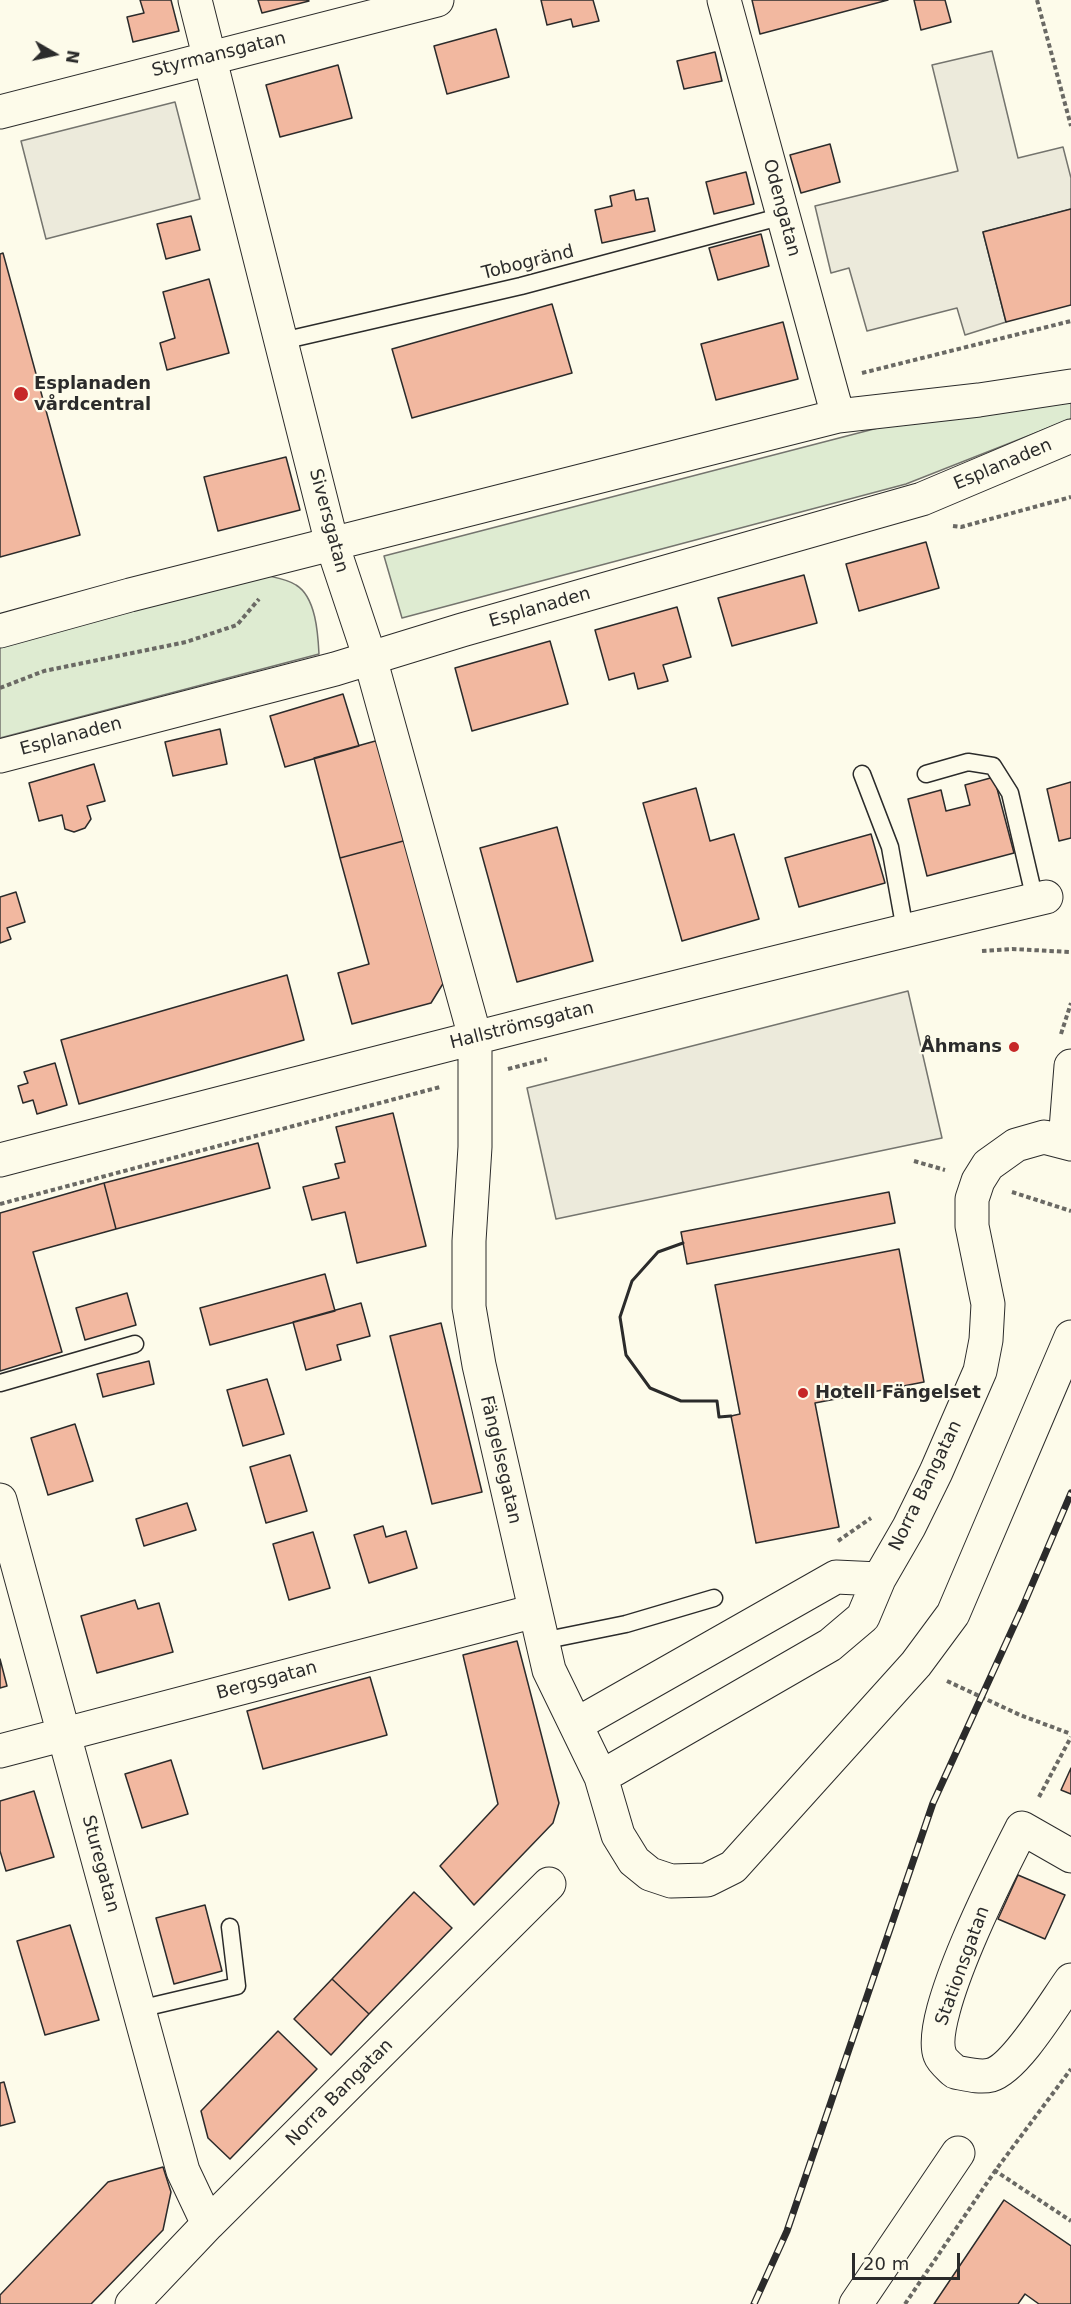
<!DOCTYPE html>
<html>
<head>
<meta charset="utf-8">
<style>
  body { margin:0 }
  #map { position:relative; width:1071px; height:2304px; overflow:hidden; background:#fdfbea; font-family:"DejaVu Sans",sans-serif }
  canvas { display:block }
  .north { position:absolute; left:24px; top:24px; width:60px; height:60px; -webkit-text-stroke:4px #fdfbea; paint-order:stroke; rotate:99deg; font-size:16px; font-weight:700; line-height:24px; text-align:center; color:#2b2b2b }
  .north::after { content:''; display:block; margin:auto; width:21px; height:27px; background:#2b2b2b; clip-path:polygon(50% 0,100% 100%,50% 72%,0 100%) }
  .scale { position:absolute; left:852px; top:2253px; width:108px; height:27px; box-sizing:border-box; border:3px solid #2b2b2b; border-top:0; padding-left:8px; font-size:18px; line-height:21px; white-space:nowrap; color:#2b2b2b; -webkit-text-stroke:4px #fdfbea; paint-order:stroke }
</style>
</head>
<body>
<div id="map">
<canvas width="1071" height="2304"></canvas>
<div class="north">N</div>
<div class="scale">20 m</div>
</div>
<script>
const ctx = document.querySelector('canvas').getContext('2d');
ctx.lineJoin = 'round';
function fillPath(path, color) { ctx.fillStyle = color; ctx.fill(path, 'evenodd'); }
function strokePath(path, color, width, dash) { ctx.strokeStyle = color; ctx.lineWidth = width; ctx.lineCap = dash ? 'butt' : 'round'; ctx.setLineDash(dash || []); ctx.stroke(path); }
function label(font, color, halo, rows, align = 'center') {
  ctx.font = font + ' "DejaVu Sans",sans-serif'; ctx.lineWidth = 4.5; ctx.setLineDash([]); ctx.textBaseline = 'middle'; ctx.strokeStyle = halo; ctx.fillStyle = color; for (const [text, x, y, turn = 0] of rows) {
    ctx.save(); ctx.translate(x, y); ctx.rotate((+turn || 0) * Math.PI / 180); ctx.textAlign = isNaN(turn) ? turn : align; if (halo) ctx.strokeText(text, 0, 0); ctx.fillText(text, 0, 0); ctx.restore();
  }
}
const green = new Path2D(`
  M1071,401v18l-165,65 -504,134 -18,-62 513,-133z
  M269,576c9,2 20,4 27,9 20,12 22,49 23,69l-319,84v-94z`);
fillPath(green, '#deebd1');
strokePath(green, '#74746e', 1.5);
const parking = new Path2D(`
  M992,51l26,107 45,-11 8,31v31l-88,23 23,90 -41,13 -8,-27 -90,23 -18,-63 -18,5 -16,-67 143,-35 -26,-106z
  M175,102l25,97 -154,40 -25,-98z
  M908,991l34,147 -386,81 -29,-131z`);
fillPath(parking, '#eceadb');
strokePath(parking, '#74746e', 1.5);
const building = new Path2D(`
  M140,0h31l8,31 -46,11 -6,-25 17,-4z
  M258,0h50l1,1 -47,12z
  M541,0h52l6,21 -26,6 -2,-8 -24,6z
  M752,0h136l-128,34z
  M914,0h31l6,22 -30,8z
  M496,29l13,48 -62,17 -13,-48z
  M715,52l7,29 -38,8 -7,-28z
  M338,65l14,53 -72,19 -14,-52z
  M830,144l10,38 -39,11 -11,-38z
  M746,172l8,32 -40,10 -8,-32z
  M634,190l2,10 12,-2 7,33 -53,12 -7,-33 17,-4 -2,-10z
  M1071,209v96l-65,17 -23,-90z
  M191,216l9,34 -34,9 -9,-35z
  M761,234l8,32 -51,14 -9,-32z
  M3,253l77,282 -80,22v-303z
  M209,279l20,74 -62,17 -7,-27 15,-5 -12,-46z
  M552,304l20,69 -160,45 -20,-69z
  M783,322l15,57 -82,21 -15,-56z
  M286,457l14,53 -82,21 -14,-54z
  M926,542l13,46 -80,23 -13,-47z
  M804,575l13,48 -85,23 -14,-48z
  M677,607l14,50 -28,8 5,16 -30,8 -4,-16 -25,7 -14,-50z
  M550,641l18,63 -96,27 -17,-63z
  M343,694l16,52 -74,21 -15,-51z
  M220,729l7,35 -54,12 -8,-34z
  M379,740l28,100 -67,18 -26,-100z
  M94,764l11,37 -18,5 4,13 -6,9 -11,4 -9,-3 -3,-14 -23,6 -10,-38z
  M994,777l20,76 -87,23 -19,-77 33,-9 5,21 24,-6 -5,-20z
  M1071,782v56l-12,3 -12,-52z
  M696,788l14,53 24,-7 25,85 -77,22 -39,-138z
  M557,827l36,134 -76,21 -37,-134z
  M871,834l14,49 -86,24 -14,-49z
  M407,840l37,142 -13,21 -79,21 -14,-51 31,-9 -29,-106z
  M16,892l9,30 -18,6 4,11 -11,4v-46z
  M287,975l17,65 -225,64 -18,-64z
  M55,1063l12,42 -30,9 -4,-14 -10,3 -5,-17 10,-3 -4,-11z
  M393,1113l33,133 -69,17 -12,-51 -33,8 -9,-33 36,-9 -4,-14 10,-2 -9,-35z
  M258,1143l12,45 -154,41 -12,-46z
  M104,1183l12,46 -83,23 29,100 -62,19v-158z
  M889,1192l6,31 -208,41 -6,-32z
  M899,1249l25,133 -109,21 24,124 -83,16 -25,-127 9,-2 -25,-129z
  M325,1274l10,37 -125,34 -10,-37z
  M127,1293l9,32 -51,15 -9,-32z
  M361,1303l9,33 -33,9 4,15 -35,10 -13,-48z
  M441,1323l41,169 -50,12 -42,-168z
  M149,1361l5,23 -51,13 -6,-23z
  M267,1379l17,55 -41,12 -16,-56z
  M75,1424l18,57 -45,14 -17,-57z
  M290,1455l17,56 -41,12 -16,-56z
  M187,1503l9,27 -52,16 -8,-27z
  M383,1526l3,11 20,-6 11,37 -48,15 -15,-48z
  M313,1532l17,56 -41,12 -16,-56z
  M135,1600l3,9 21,-6 14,49 -76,21 -16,-57z
  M517,1641l42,162 -6,20 -79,82 -34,-39 58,-62 -35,-149z
  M0,1659l7,27 -7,2z
  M370,1677l17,58 -124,34 -16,-58z
  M171,1760l17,54 -46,14 -17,-54z
  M1071,1768v26l-10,-4z
  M34,1791l20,66 -48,14 -6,-20v-50z
  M1018,1875l47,20 -20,44 -47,-20z
  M414,1892l38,36 -83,86 -37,-35z
  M205,1905l17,66 -48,13 -18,-66z
  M70,1925l29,95 -54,15 -28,-94z
  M332,1979l37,35 -38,41 -37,-36z
  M278,2031l39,38 -87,90 -22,-21 -7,-27z
  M4,2082l11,40 -15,4v-43z
  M163,2167l8,25 -8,38 -72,74h-91v-9l108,-113z
  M1004,2200l67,46v58h-32l-14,-10 -7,10h-84z`);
fillPath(building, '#f2b8a0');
strokePath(building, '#2b2b2b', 1.5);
const service = new Path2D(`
  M282,341l239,-55 262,-70
  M862,774l28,73 15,83
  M926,774l42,-12 25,4 17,27 25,107
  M0,1383l135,-39
  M542,1641l84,-17 88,-26
  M139,2009l98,-23 -7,-59`);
const minor = new Path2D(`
  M195,0l137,544 38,114 105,379v110l-6,94v66l10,58 70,305 52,107 17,58 16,26 16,13 21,7 36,-1 26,-13 183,-203 37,-50 118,-277
  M724,0l114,416
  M0,112l437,-112
  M0,631l130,-36 708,-179 141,-16 92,-14
  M0,756l335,-87 127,-39 460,-131 149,-63
  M1065,1142l6,-76
  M0,1160c348,-90 696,-180 1046,-263
  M0,1500l183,671 25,53
  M577,1724l259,-147 43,2
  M0,1751l535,-140
  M601,1777l229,-132 33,-28 16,-38 30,-52 27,-55 44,-101 6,-31 2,-36 -16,-78v-27l6,-18 10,-16 28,-20 28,-8 27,7
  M1071,1856l-49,-28c-20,39 -97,189 -82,227 2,6 10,12 15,17 11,2 25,6 36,3 25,-7 64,-73 80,-95
  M132,2304l76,-80 341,-340
  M856,2304l102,-151`);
strokePath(service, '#2b2b2b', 19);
strokePath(minor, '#2b2b2b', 35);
strokePath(new Path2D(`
  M1037,0l34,126
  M862,373l209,-52
  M953,526l8,1 110,-30
  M0,688l44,-17 142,-29 51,-17 22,-26
  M982,951l30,-2 59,3
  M1061,1034l10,-31
  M508,1069l39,-10
  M914,1161l31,9
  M1012,1192l59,19
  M0,1204l440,-117
  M838,1541l33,-23
  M947,1681l73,34 51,19
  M1039,1797l32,-60
  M994,2170l77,51
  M905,2304l90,-133 76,-102`), '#6a6964', 4, [4.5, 3]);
strokePath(service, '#fdfbea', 16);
strokePath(minor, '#fdfbea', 33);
const rail = new Path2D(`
  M754,2304l33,-73 146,-428 90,-197 48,-113`);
strokePath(rail, '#2b2b2b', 7);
strokePath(rail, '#fdfbea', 4.5, [14]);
strokePath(new Path2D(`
  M683,1243l-25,9 -26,29 -12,36 6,38 24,33 31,13h36l2,16 12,-1`), '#2b2b2b', 3);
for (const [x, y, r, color] of [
  [21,394,8,"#c62828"],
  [1014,1047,6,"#c62828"],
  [803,1393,6,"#c62828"]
]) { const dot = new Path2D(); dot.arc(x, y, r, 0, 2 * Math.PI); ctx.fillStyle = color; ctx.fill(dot); strokePath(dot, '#fdfbea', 2); }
label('18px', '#2b2b2b', '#fdfbea', [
  ["Styrmansgatan",219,55,-14],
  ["Odengatan",781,208,75],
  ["Tobogränd",528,263,-14],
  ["Esplanaden",1003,465,-23],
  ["Siversgatan",328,521,75],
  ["Esplanaden",540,608,-16],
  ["Esplanaden",71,737,-15],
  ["Hallströmsgatan",522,1026,-14],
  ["Fängelsegatan",500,1460,77],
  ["Norra Bangatan",926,1486,-64],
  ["Bergsgatan",267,1681,-15],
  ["Sturegatan",100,1864,75],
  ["Stationsgatan",963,1966,-70],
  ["Norra Bangatan",340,2093,-45]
]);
label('bold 18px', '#2b2b2b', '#fdfbea', [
  ["Esplanaden",34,384],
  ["vårdcentral",34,405],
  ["Åhmans",1002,1047,"right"],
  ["Hotell Fängelset",815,1393]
], 'left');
</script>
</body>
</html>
